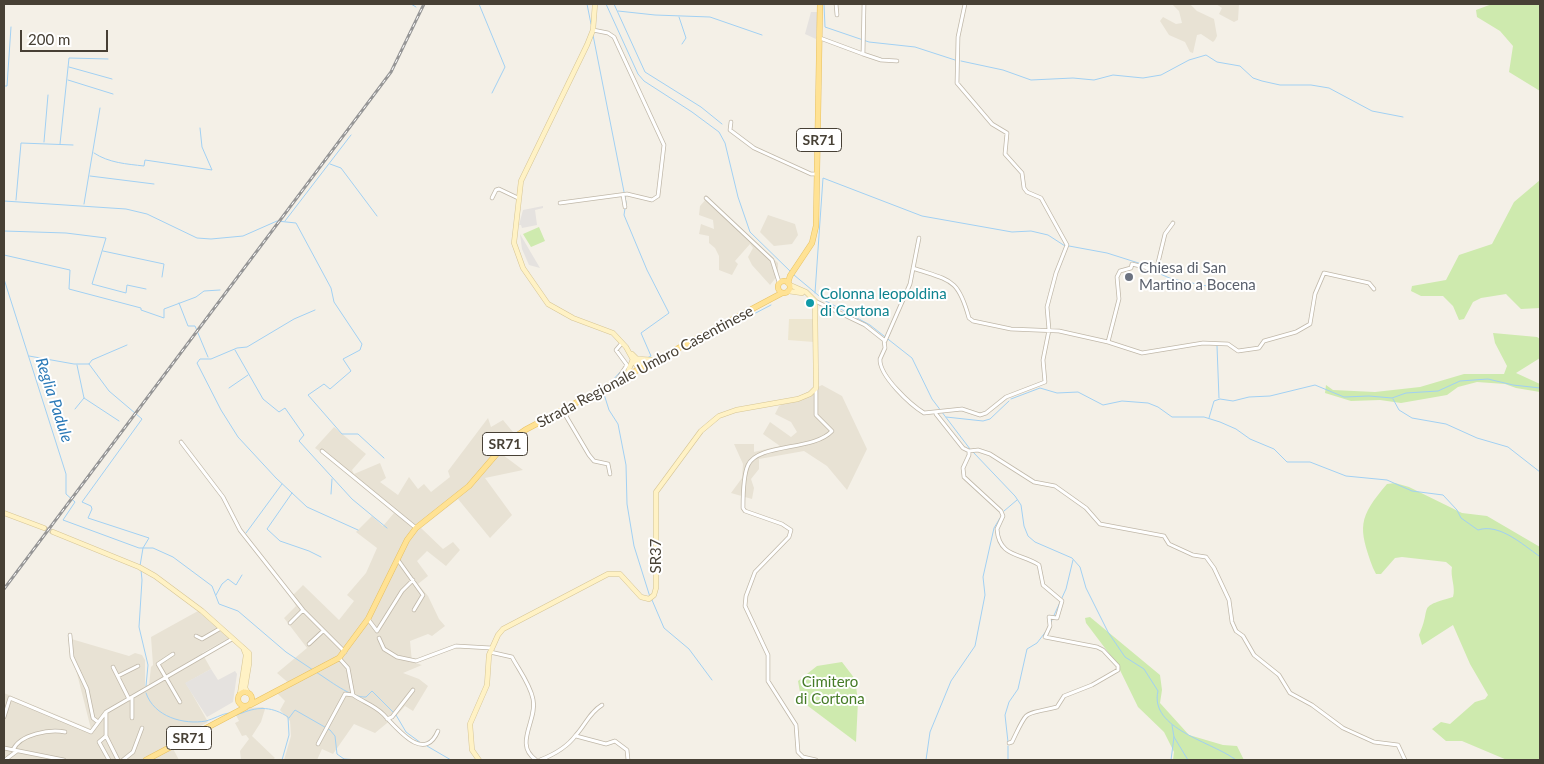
<!DOCTYPE html>
<html>
<head>
<meta charset="utf-8">
<style>
  body { margin:0 }
  #map { position:relative; width:1544px; height:764px; overflow:hidden; background:#f4f0e7; font-family:Lato,sans-serif }
  canvas { display:block }
  .frame { position:absolute; inset:0; border:5px solid #474035; pointer-events:none }
  .scale { position:absolute; left:20px; top:30px; width:88px; height:22px; box-sizing:border-box; border:2px solid #474035; border-top:0; padding-left:6px; font-size:15px; line-height:18px; white-space:nowrap; color:#474035; -webkit-text-stroke:4px #fff; paint-order:stroke }
</style>
</head>
<body>
<div id="map">
<canvas width="1544" height="764"></canvas>
<div class="frame"></div>
<div class="scale">200 m</div>
</div>
<script>
const ctx = document.querySelector('canvas').getContext('2d');
ctx.lineJoin = 'round';
function fillPath(path, color) { ctx.fillStyle = color; ctx.fill(path, 'evenodd'); }
function strokePath(path, color, width, dash) { ctx.strokeStyle = color; ctx.lineWidth = width; ctx.lineCap = dash ? 'butt' : 'round'; ctx.setLineDash(dash || []); ctx.stroke(path); }
function label(font, color, halo, rows, align = 'center') {
  ctx.font = font + ' Lato,sans-serif'; ctx.lineWidth = 4; ctx.setLineDash([]); ctx.textBaseline = 'middle'; ctx.strokeStyle = halo; ctx.fillStyle = color; for (const [text, x, y, turn = 0] of rows) {
    ctx.save(); ctx.translate(x, y); ctx.rotate((+turn || 0) * Math.PI / 180); ctx.textAlign = isNaN(turn) ? turn : align; if (halo) ctx.strokeText(text, 0, 0); ctx.fillText(text, 0, 0); ctx.restore();
  }
}
fillPath(new Path2D(`
  M1172,4h18l7,7 17,8 3,17 -2,4 -2,2 -12,-8 -4,1 -4,18 -3,-1 -5,-10 -16,-7 -9,-14 3,-4 13,7 6,-1 -3,-12z
  M1216,4h23l-1,16 -4,2 -15,-8 3,-6z
  M707,198l71,65v12l-8,10 -18,-20 -4,-8 5,-9 -3,-4 -15,17 3,3 -6,11 -13,-5v-14l-4,-8 -6,-5v-7l-10,-2 2,-10 13,5 -1,-9 -14,-5 1,-9z
  M768,215l27,9 3,11 -6,9 -18,2 -14,-14z
  M822,385l20,11 25,53 -20,41 -20,-24 -23,-15 -45,8v10l-8,10 3,9 -2,11 -21,-6 11,-15 1,-14 -9,-20h20v8l26,-6 -17,-12 7,-12 21,15 6,-5 -6,-10 -16,-8 4,-8z
  M488,418l3,9 12,-7 10,12 -18,17 28,21 -38,8 27,37 -22,23 -32,-39 -37,29 22,21 10,-7 7,8 -14,16 -19,-15 -10,10 11,15 -10,8 10,12 11,23 6,7 -13,10 -4,-2 -18,7 2,21 10,3 -19,8 16,6 9,7 -15,25 -8,-5 -7,8 -23,19 -21,-9 -21,30 -11,-5 -5,11h-33l7,-24 -1,-15 -10,-11 5,-9 -8,-8 14,-8 -14,-12 30,-25 -23,-30 12,-12 -5,-9 12,-12 36,35 15,-19 -7,-6 19,-22 11,-25 -21,-16 16,-16 11,10 11,-13 -59,-51 -20,-14 19,-21 32,27 -14,16 2,4 26,-11 6,15 -6,4 18,13 11,-18 9,12 6,-5 7,8 19,-15 -2,-6z
  M198,611l31,27 -27,15 9,16 -25,14 22,39 -38,21 9,17h-175v-72v5l87,36 -23,-91 61,18 6,-3 7,2 3,5v26l4,-1 2,-18 2,-2 -2,-28z
  M263,707l2,2 -4,13 -9,14 23,22 -3,2h-31l-1,-9 9,-12 -3,-4 -4,1 -7,-13 4,-2 -3,-6 13,-7z`), '#e8e2d4');
fillPath(new Path2D(`
  M789,319h25v23l-26,-2z`), '#ede6d0');
fillPath(new Path2D(`
  M1492,4h47l1,87 -31,-19 4,-26 -13,-15 -23,-14 -1,-7z
  M1540,180v128l-19,1 -15,-15 -25,4 -8,4 -9,17 -5,1 -6,-14 -10,-10h-22l-10,-5 1,-5 34,-6 13,-25 33,-11 22,-42z
  M539,227l6,14 -14,6 -8,-13z
  M1493,333l44,4 3,2v19l-24,15 24,11v8l-24,-4 -11,-4 -28,-2 -19,5 -11,8 -46,8 -21,-3 -29,1 -26,-8 1,-8 7,5 42,2 45,-5 44,-13h40l3,-8 -12,-23z
  M1395,483l14,4 53,26 25,3 53,31v213h-33l-45,-19h-16l-14,-12 9,-7 9,2 25,-22 10,-3 3,-4 -18,-31 -17,-39 -31,20 -3,-10c14,-30 -4,-27 34,-38 3,-10 -3,-20 -1,-30l-6,-5 -44,-5 -7,1 -14,16h-5l-3,-6c-15,-41 -15,-50 14,-84z
  M1090,617l70,58 2,15 -2,13 29,32 34,10 14,1 7,14h-71l1,-8 -10,-20 -26,-25 -21,-43 -31,-41 -1,-5z
  M842,662l13,17 3,22 -2,41 -52,-39 1,-2 -4,-3 -3,-17 19,-15z`), '#ceeaae');
fillPath(new Path2D(`
  M811,12h7l-2,27 -11,-5z
  M543,206v2l-8,2 2,15 -15,3 -1,-3h-2l4,-15z
  M520,234l20,34 -11,-3 -7,-16z
  M211,669l7,11 17,-9 2,3 -4,28 -26,15 -22,-34z`), '#e5e2df');
strokePath(new Path2D(`
  M411,4l5,3
  M479,4l26,63 -13,26
  M587,4l4,20
  M606,4l32,70 6,7 48,31 27,20 6,11 13,54 12,35 41,40
  M614,4l31,68 56,35 21,17
  M824,4l1,23 44,15 46,5 40,13
  M618,11l37,4 55,2 52,18
  M679,17l7,21 -4,6
  M593,35l33,167 -2,13 23,55 22,43 -28,20 10,23 -4,2
  M961,61l42,9 28,10 42,-2 21,2 19,-5 30,3 18,-3 28,-15 17,-5 11,7 23,4 13,12 9,3 18,4h31l18,3 43,23 31,6
  M69,67l43,12
  M68,80l45,14
  M4,86h3l4,-59
  M44,142l4,-47
  M60,144l9,-86 39,1
  M94,153c15,10 33,11 50,13l1,-6 67,10 -10,-23 -2,-19
  M330,164l11,4 36,48
  M90,176l64,8
  M16,200l5,-57 52,2
  M4,201l122,8 21,5 50,24 14,1 32,-3 34,-15 19,2 35,65 3,14 28,42 -2,6 -17,9 8,12 -21,18 -6,-5 -16,11 34,39h16l26,24
  M84,204l16,-96
  M285,221l66,-86
  M4,231l62,2 40,5 -14,46 34,9 1,-8 19,4
  M1069,246l38,7 41,13
  M103,251l61,13 -2,13
  M4,255l66,15 -1,19 72,19v2l23,8v-9l32,-12 8,-6 16,-1
  M1153,271l19,8 35,7
  M794,275l30,25 46,25 42,33 20,41 38,50
  M4,279l62,195v20l9,8 -12,18 76,28h14l20,9 39,29 7,18 19,7 48,41 27,18
  M815,293l8,-115 99,38 90,16 19,-1 17,4 17,11
  M179,303l9,23h7l13,31
  M315,310l-21,9 -47,28 -10,1 -26,11h-11l-3,4 24,47 17,27 38,41 31,29 51,23
  M710,337l61,-32
  M1217,346l2,52
  M235,350l28,49 16,13 6,-4 19,27 -5,6 53,58 35,29
  M29,356l45,8h15l3,-4 35,-15
  M89,364l20,27 33,28 -60,83 9,4 1,3 -4,9 61,20 -6,10 -3,18
  M77,365l7,33 35,23
  M612,381l9,-10
  M229,388l19,-13
  M603,391l6,19 9,14 8,41 1,39 7,42 16,51
  M1011,399l29,-11 17,5 21,-1 25,13 19,-4 26,2 10,4 14,10h32l16,5 16,7 14,10 24,10 13,13h23l36,14 41,4 25,11 31,4 14,15 4,8 17,12c21,-7 44,14 61,26
  M1393,399l6,11 13,8 34,6 31,14 31,9 32,25
  M75,409l9,-11
  M946,417l37,4 7,-2 19,-18
  M1209,418l5,-17 6,-2 13,2 16,-4 21,-1 45,-11 29,12 25,-1 23,2 14,-5 32,-2 22,-10 28,-2 25,6 27,3
  M973,452l42,44 6,9 3,21 4,10 7,6 37,16 8,9 6,21 22,44 17,25 19,12 14,22c-9,38 55,51 78,69
  M292,493l-25,36 13,12 29,10 12,6
  M331,494l1,-15
  M1004,511l13,-11
  M246,533l36,-49
  M141,570l1,10 -3,47 9,38 -2,21
  M216,595l6,-11 6,-5 8,6 6,-10
  M652,600l12,28 25,21 23,31
  M1051,622l15,-33 7,-29
  M316,672c13,8 35,26 50,25l6,-6 21,21
  M146,693c8,24 38,32 60,28 8,-2 15,-7 23,-8
  M396,715l10,17 15,11
  M232,716c4,0 6,-2 10,-3 17,-7 31,-6 46,4l1,18 -7,25
  M289,718l6,-8 35,20 5,6 2,18 7,5 15,1
  M1172,725l2,12 14,23
  M1008,742l-3,-27 4,-13 9,-13 9,-40 10,-6 10,-13
  M427,746l24,14
  M1008,746v14
  M926,760l4,-28 21,-51 24,-35 10,-51 -2,-18 11,-49 6,-10
  M1171,760l3,-23`), '#a1d0f3', 1);
strokePath(new Path2D(`
  M44,528l9,4`), '#d1cdc3', 4.5, [4.5, 2]);
const street = new Path2D(`
  M836,4l1,11
  M820,38l43,16 1,-50
  M863,54l18,6 16,1
  M731,122l-1,8 24,18 57,26h6
  M623,195l2,12
  M492,198l4,-8 3,-1 19,9
  M706,198l66,62 7,22
  M560,203l67,-9 25,6 6,-4 6,-51 -50,-108 -6,-4 -15,-3
  M913,268c38,13 45,10 56,50l4,3 38,8 48,2 49,11 34,11 61,-10 25,1 10,7 21,-3 5,-7 32,-9 14,-8 5,-30 9,-21 45,10 5,6
  M815,301l50,24 19,15 1,8 -5,11c-1,17 31,46 44,54l38,-4 18,6 6,-2 20,-16 39,-15 -2,-22 6,-30 -2,-23 9,-34 11,-28 -26,-47 -14,-6 -3,-4 -2,-15 -17,-19 2,-21 -15,-9 -35,-41 1,-46 7,-33
  M885,341l25,-57 9,-46
  M1108,342l11,-43 -2,-22 3,-6 11,-3 1,-4 20,5 5,-2 8,-33 8,-11
  M616,382l11,-17 -11,-15 6,-7
  M816,389v26l16,16c-18,20 -74,12 -84,34 -5,11 -5,30 -5,43l2,3 37,13 9,6 -2,7 -34,35 -9,24 -1,10 23,49v26l28,44 2,27 5,5 13,3
  M563,411l26,44 5,6 14,3 2,10
  M936,414l27,34 6,3 9,-1 12,4 44,28 21,4 31,22 14,16 64,12 5,8 24,11 13,2 8,11 15,32 3,22 4,9 7,5 11,19 25,20 11,18 22,12 31,23 31,14 24,3 7,15
  M181,442l42,55 17,33 63,80 42,42
  M322,451l94,77
  M969,451v4l-6,13 1,9 37,34 2,5 -6,13c2,29 25,24 42,36l4,20 19,16 -5,17 -8,-1 1,9 -5,11 52,10 6,3 15,16v4l-26,15 -28,11 -7,11c-35,9 -28,0 -45,35l-3,1
  M398,560l25,35 -9,15
  M368,619l9,12 25,-40 11,-11
  M290,623l13,-13
  M70,635l2,22 15,32 6,29 5,4
  M196,636l6,3 19,-11
  M379,638l5,11 13,8 19,4 40,-15 35,2
  M309,644l14,-13
  M490,652l22,5c7,13 18,27 21,42 5,21 -20,45 3,61
  M173,654l-15,10 22,38
  M339,658l9,10 5,27c10,7 21,10 30,19 14,14 41,50 55,17
  M113,667l16,32
  M118,676l20,-10
  M132,698v20
  M106,713v23l12,24
  M4,717l6,-19 81,34 15,-20 126,-73
  M387,719l5,-2 21,-27
  M106,736l-7,6 10,18
  M576,736l30,8 9,-3 12,9 1,10
  M318,744l27,-50 8,1
  M4,748l60,12
  M13,750c7,-16 37,-21 52,-18
  M5,760l12,-9
  M123,760l10,-8 9,-24
  M540,760c13,-5 28,-14 36,-25 10,-11 13,-22 26,-30`);
const secondary = new Path2D(`
  M595,4l-2,26 -6,15 -66,136 -7,62 9,25 25,36 25,14 40,15 13,14 10,18 5,4
  M788,291l14,2
  M632,354l9,9v6
  M638,359l16,1
  M626,377l7,-18
  M4,513l40,15
  M53,532l86,35 16,9 47,35 47,42v11l-4,24 3,5
  M240,694l6,-39 -2,-5
  M479,760l-7,-10 -2,-26 17,-39 2,-30 9,-20 5,-6 105,-55h12l21,23 8,2 5,-4 2,-7v-96l45,-61 18,-15 17,-6 62,-11 12,-5 6,-6 -1,-87 -9,-9 -16,-7`);
const primary = new Path2D(`
  M778 287a6 6 0 1 1 12 0a6 6 0 1 1-12 0Z
  M788,283l2,-7 22,-33 4,-17 4,-222
  M238 699a7 7 0 1 1 14 0a7 7 0 1 1-14 0Z
  M250,705l89,-47 29,-39 39,-79 9,-12 53,-42 37,-43 19,-13 257,-137
  M146,760l100,-53`);
strokePath(street, '#c0b8a9', 4.5);
strokePath(secondary, '#d6c595', 5.5);
strokePath(primary, '#e8c161', 6);
strokePath(street, '#fff', 3);
strokePath(secondary, '#fff2c5', 4.5);
strokePath(primary, '#ffe294', 5);
const rail = new Path2D(`
  M4,589l387,-517 33,-68`);
strokePath(rail, '#969696', 3);
strokePath(rail, '#fff', 1, [4]);
for (const [x, y, r, color] of [
  [1129,277,5,"#6b7280"],
  [810,303,5,"#0f9aa8"]
]) { const dot = new Path2D(); dot.arc(x, y, r, 0, 2 * Math.PI); ctx.fillStyle = color; ctx.fill(dot); strokePath(dot, '#fff', 2); }
for (const [x, y, w] of [
  [819,140,45],
  [505,444,45],
  [189,738,45]
]) { const box = new Path2D(); box.roundRect(x - w / 2, y - 11.5, w, 23, 4); ctx.fillStyle = '#fff'; ctx.fill(box); strokePath(box, '#474035', 1); }
label('bold 14px', '#474035', null, [
  ["SR71",819,140],
  ["SR71",505,444],
  ["SR71",189,738]
]);
label('15px', '#5b616d', '#fff', [
  ["Chiesa di San",1139,268],
  ["Martino a Bocena",1139,285]
], 'left');
label('15px', '#0d838f', '#fff', [
  ["Colonna leopoldina",820,294],
  ["di Cortona",820,311]
], 'left');
label('15px', '#474035', '#fff', [
  ["Strada Regionale Umbro Casentinese",645,367,-28],
  ["SR37",656,556,-90]
]);
label('15px', '#457b26', '#fff', [
  ["Cimitero",830,682],
  ["di Cortona",830,699]
]);
label('italic 16px', '#2a79b7', '#fff', [
  ["Reglia Padule",54,400,72]
]);
</script>
</body>
</html>
